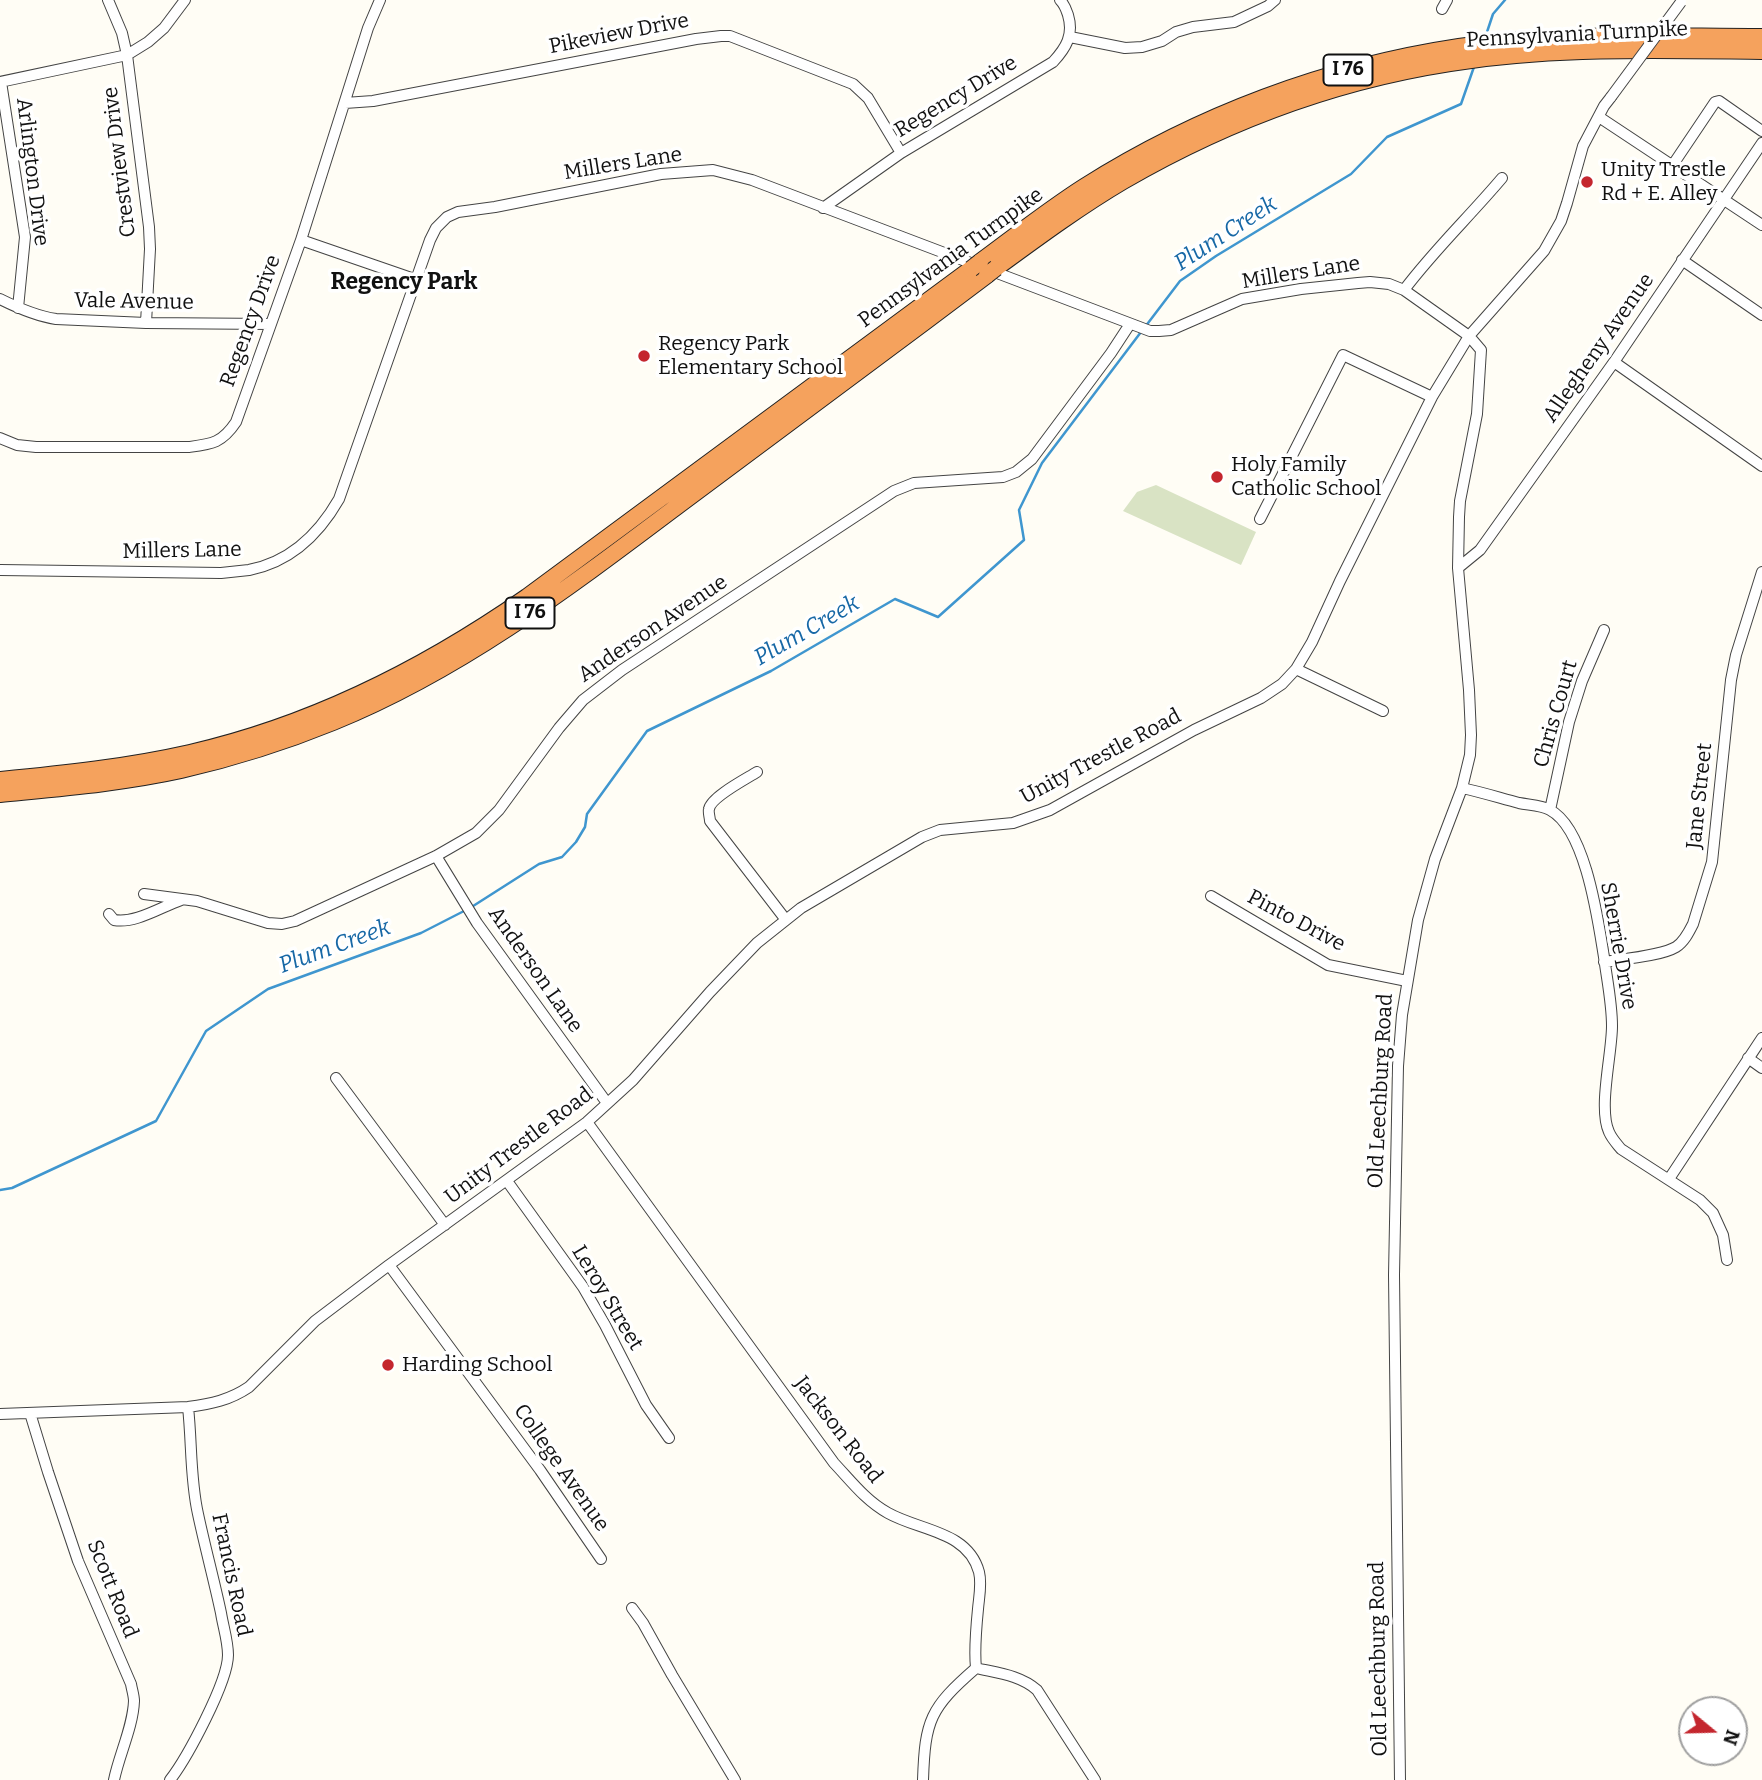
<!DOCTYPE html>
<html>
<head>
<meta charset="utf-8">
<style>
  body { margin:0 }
  #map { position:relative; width:1762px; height:1780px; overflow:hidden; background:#fffdf5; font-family:Bitter,serif }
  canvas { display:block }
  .north { position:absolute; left:1678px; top:1696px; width:70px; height:70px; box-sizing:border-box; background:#fff; border:2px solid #a0a0a0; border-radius:50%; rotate:109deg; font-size:19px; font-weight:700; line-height:28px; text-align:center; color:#111 }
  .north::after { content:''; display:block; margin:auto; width:24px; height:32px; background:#c4262e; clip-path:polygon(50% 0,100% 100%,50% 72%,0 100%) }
</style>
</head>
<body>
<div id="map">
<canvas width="1762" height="1780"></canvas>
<div class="north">N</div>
</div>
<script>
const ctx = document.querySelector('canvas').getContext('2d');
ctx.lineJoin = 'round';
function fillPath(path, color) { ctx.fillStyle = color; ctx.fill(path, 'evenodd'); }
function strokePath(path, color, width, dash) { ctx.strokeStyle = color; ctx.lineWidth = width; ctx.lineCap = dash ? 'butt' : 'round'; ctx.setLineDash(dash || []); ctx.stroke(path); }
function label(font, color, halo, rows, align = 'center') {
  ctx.font = font + ' Bitter,serif'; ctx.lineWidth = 7; ctx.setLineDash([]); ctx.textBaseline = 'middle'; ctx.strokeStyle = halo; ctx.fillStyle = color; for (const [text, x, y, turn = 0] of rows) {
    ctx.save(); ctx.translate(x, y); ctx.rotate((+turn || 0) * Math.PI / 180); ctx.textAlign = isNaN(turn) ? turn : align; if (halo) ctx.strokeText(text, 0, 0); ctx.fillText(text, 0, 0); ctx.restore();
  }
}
fillPath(new Path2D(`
  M1156,485l100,47 -15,33 -118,-54 14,-19z`), '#d9e3c4');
strokePath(new Path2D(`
  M1485,38l8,-24 12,-14
  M1145,327l35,-46 36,-25 135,-82 36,-37 74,-33 14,-40
  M470,908l69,-44 23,-7 14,-15 9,-15 2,-13 60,-83 124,-60 124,-72 43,18 86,-77 -5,-30 23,-47 99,-131
  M0,1190l12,-2 144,-67 50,-90 62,-42 153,-56 43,-22`), '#3f96cf', 2.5);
const minor = new Path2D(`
  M108,0l14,33 5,22 22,172 1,22 -4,74
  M1442,9l5,-9
  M1070,37l55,11 17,-1 20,-6 14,-9 17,-5 41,-5 34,-16 7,-6
  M0,82l127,-27 21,-13 16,-14 21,-28
  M1,82l24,155 -7,71
  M345,103l28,-2 323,-62 25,-3h9l123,48 15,14 33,55
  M1599,117l163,108
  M1672,166l43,-64 4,-1 43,30
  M823,208l78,-55 152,-91c13,-14 21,-27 15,-47 -2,-6 -3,-10 -8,-15
  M301,240l116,40
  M1682,260l80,55
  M1404,290c30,-40 66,-74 98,-112
  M0,299c18,9 36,17 56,20l90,4 125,1
  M1614,362l148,104
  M0,438l17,7 19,2h153c23,-3 33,-4 47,-25l65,-182 67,-212 12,-28
  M1260,519l83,-164 89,42
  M1458,568l22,-18 134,-188 148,-219
  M0,570l221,3c10,-1 19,-2 28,-3 41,-8 70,-36 90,-71l91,-259 6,-12 11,-11 11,-5 37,-5 166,-33 52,-4 39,10 398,151h9l12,-1 71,-31 59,-10 57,-6 12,-1 19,2 15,6 65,46 12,14 -4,64 -17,87 -1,16 -1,51 11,122 2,45 -1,20 -8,33 -27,71 -17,61 -16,95 -4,51 -4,209 6,505
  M1296,669l87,42
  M757,772c-11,7 -46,25 -48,37 -1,3 1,9 1,12l76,99
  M1462,788c19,4 38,10 57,15 10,2 23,2 31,7 36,19 48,111 54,147 3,23 8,46 8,69 0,28 -14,82 -3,106 3,7 8,12 12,17l79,51 13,13 10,22 4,25
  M1550,810l19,-88 13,-41 22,-51
  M436,856l41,67 130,180
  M144,894l53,7 71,22 14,1 13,-3 141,-65 40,-23 23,-23 60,-82 24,-28 39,-30 272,-179 20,-8 89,-6 13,-5 16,-13 79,-106 19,-29
  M1211,896l117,69 79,16
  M109,914l5,6c21,4 47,-13 67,-20
  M1604,962c19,-3 57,-6 72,-15 8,-5 13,-15 17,-23l19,-62 19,-182 5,-25 26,-83
  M1748,1058l14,10
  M336,1078l109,147
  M587,1122l247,341c17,18 32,38 54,50 32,18 80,18 91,59 3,12 0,25 -1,37 -2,20 -4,40 -2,59
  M1669,1179l93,-141
  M507,1181l76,106 22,38 41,80 23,33
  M389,1265l151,205 61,89
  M30,1413l18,59 30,89 53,123c1,6 3,12 3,17 -1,26 -15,54 -20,79
  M0,1414l188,-7c23,-3 42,-7 61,-20l66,-66 74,-56 198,-143 46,-42 77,-88 47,-49 44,-35 121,-71 18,-7 73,-7 37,-13 144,-80 67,-32 21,-14 14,-15 16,-27 28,-61 92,-184 37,-61 75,-85 17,-30 6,-18 16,-57 21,-40 7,-9
  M632,1608l11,15 29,52 63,105
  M976,1668c21,5 44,7 61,22l58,90
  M170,1780c17,-22 58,-98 58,-125 0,-14 -5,-29 -7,-42 -7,-33 -16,-66 -23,-99 -8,-35 -6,-71 -10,-107
  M923,1780c2,-60 7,-72 53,-112`);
const highway = new Path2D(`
  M980,262c34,-25 68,-52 104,-75 114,-72 242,-120 375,-140 100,-15 202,-10 303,-10
  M996,268c41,-30 83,-61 127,-87 107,-62 225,-105 348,-121 96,-13 194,-10 291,-9
  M0,780c64,-6 128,-13 190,-27 122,-28 235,-85 337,-156l444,-328
  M0,794c60,-6 122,-11 181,-24 52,-12 103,-28 152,-48 128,-52 238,-136 347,-218 102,-76 205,-152 307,-229`);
strokePath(minor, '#444', 12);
strokePath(highway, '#222', 18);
strokePath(minor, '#fff', 10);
strokePath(highway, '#f5a25d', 16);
const minorBridge = new Path2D(`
  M1611,97l70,-95`);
const highwayBridge = new Path2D(`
  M971,269l9,-7
  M987,275l9,-7`);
strokePath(minorBridge, '#444', 12, []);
strokePath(highwayBridge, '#222', 18, []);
strokePath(minorBridge, '#fff', 10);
strokePath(highwayBridge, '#f5a25d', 16);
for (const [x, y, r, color] of [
  [1587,182,7,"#c4262e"],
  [644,356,7,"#c4262e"],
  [1217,477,7,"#c4262e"],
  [388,1365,7,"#c4262e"]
]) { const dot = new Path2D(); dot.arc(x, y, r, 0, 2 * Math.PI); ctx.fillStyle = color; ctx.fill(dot); strokePath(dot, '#fff', 2.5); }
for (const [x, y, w] of [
  [1348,70,49],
  [530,613,49]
]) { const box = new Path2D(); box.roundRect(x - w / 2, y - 15.5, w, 31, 5); ctx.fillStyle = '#fff'; ctx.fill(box); strokePath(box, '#111', 2); }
label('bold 19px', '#111', null, [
  ["I 76",1348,70],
  ["I 76",530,613]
]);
label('21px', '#111', '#fff', [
  ["Pikeview Drive",619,34,-11],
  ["Pennsylvania Turnpike",1577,35,-3],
  ["Regency Drive",956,97,-31],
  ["Crestview Drive",120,162,-97],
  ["Millers Lane",623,164,-9],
  ["Arlington Drive",32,172,83],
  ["Pennsylvania Turnpike",951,258,-36],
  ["Millers Lane",1301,273,-9],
  ["Vale Avenue",134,302,1],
  ["Regency Drive",251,321,-70],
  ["Allegheny Avenue",1599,348,-55],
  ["Millers Lane",182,551,-1],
  ["Anderson Avenue",653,629,-34],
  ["Chris Court",1556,714,-74],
  ["Unity Trestle Road",1101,757,-28],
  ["Jane Street",1700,796,-84],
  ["Pinto Drive",1296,921,28],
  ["Sherrie Drive",1618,946,80],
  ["Anderson Lane",535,970,55],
  ["Old Leechburg Road",1381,1091,-87],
  ["Unity Trestle Road",519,1146,-37],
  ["Leroy Street",607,1298,59],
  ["Jackson Road",838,1430,52],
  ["College Avenue",561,1468,55],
  ["Francis Road",231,1575,78],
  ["Scott Road",112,1589,68],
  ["Old Leechburg Road",1379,1659,-91]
]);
label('21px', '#111', '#fff', [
  ["Unity Trestle",1601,170],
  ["Rd + E. Alley",1601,194],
  ["Regency Park",658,344],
  ["Elementary School",658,368],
  ["Holy Family",1231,465],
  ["Catholic School",1231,489],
  ["Harding School",402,1365]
], 'left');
label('italic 23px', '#1768a6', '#fff', [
  ["Plum Creek",1226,234,-33],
  ["Plum Creek",807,631,-30],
  ["Plum Creek",335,947,-20]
]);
label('bold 23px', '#111', '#fff', [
  ["Regency Park",404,283]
]);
</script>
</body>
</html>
